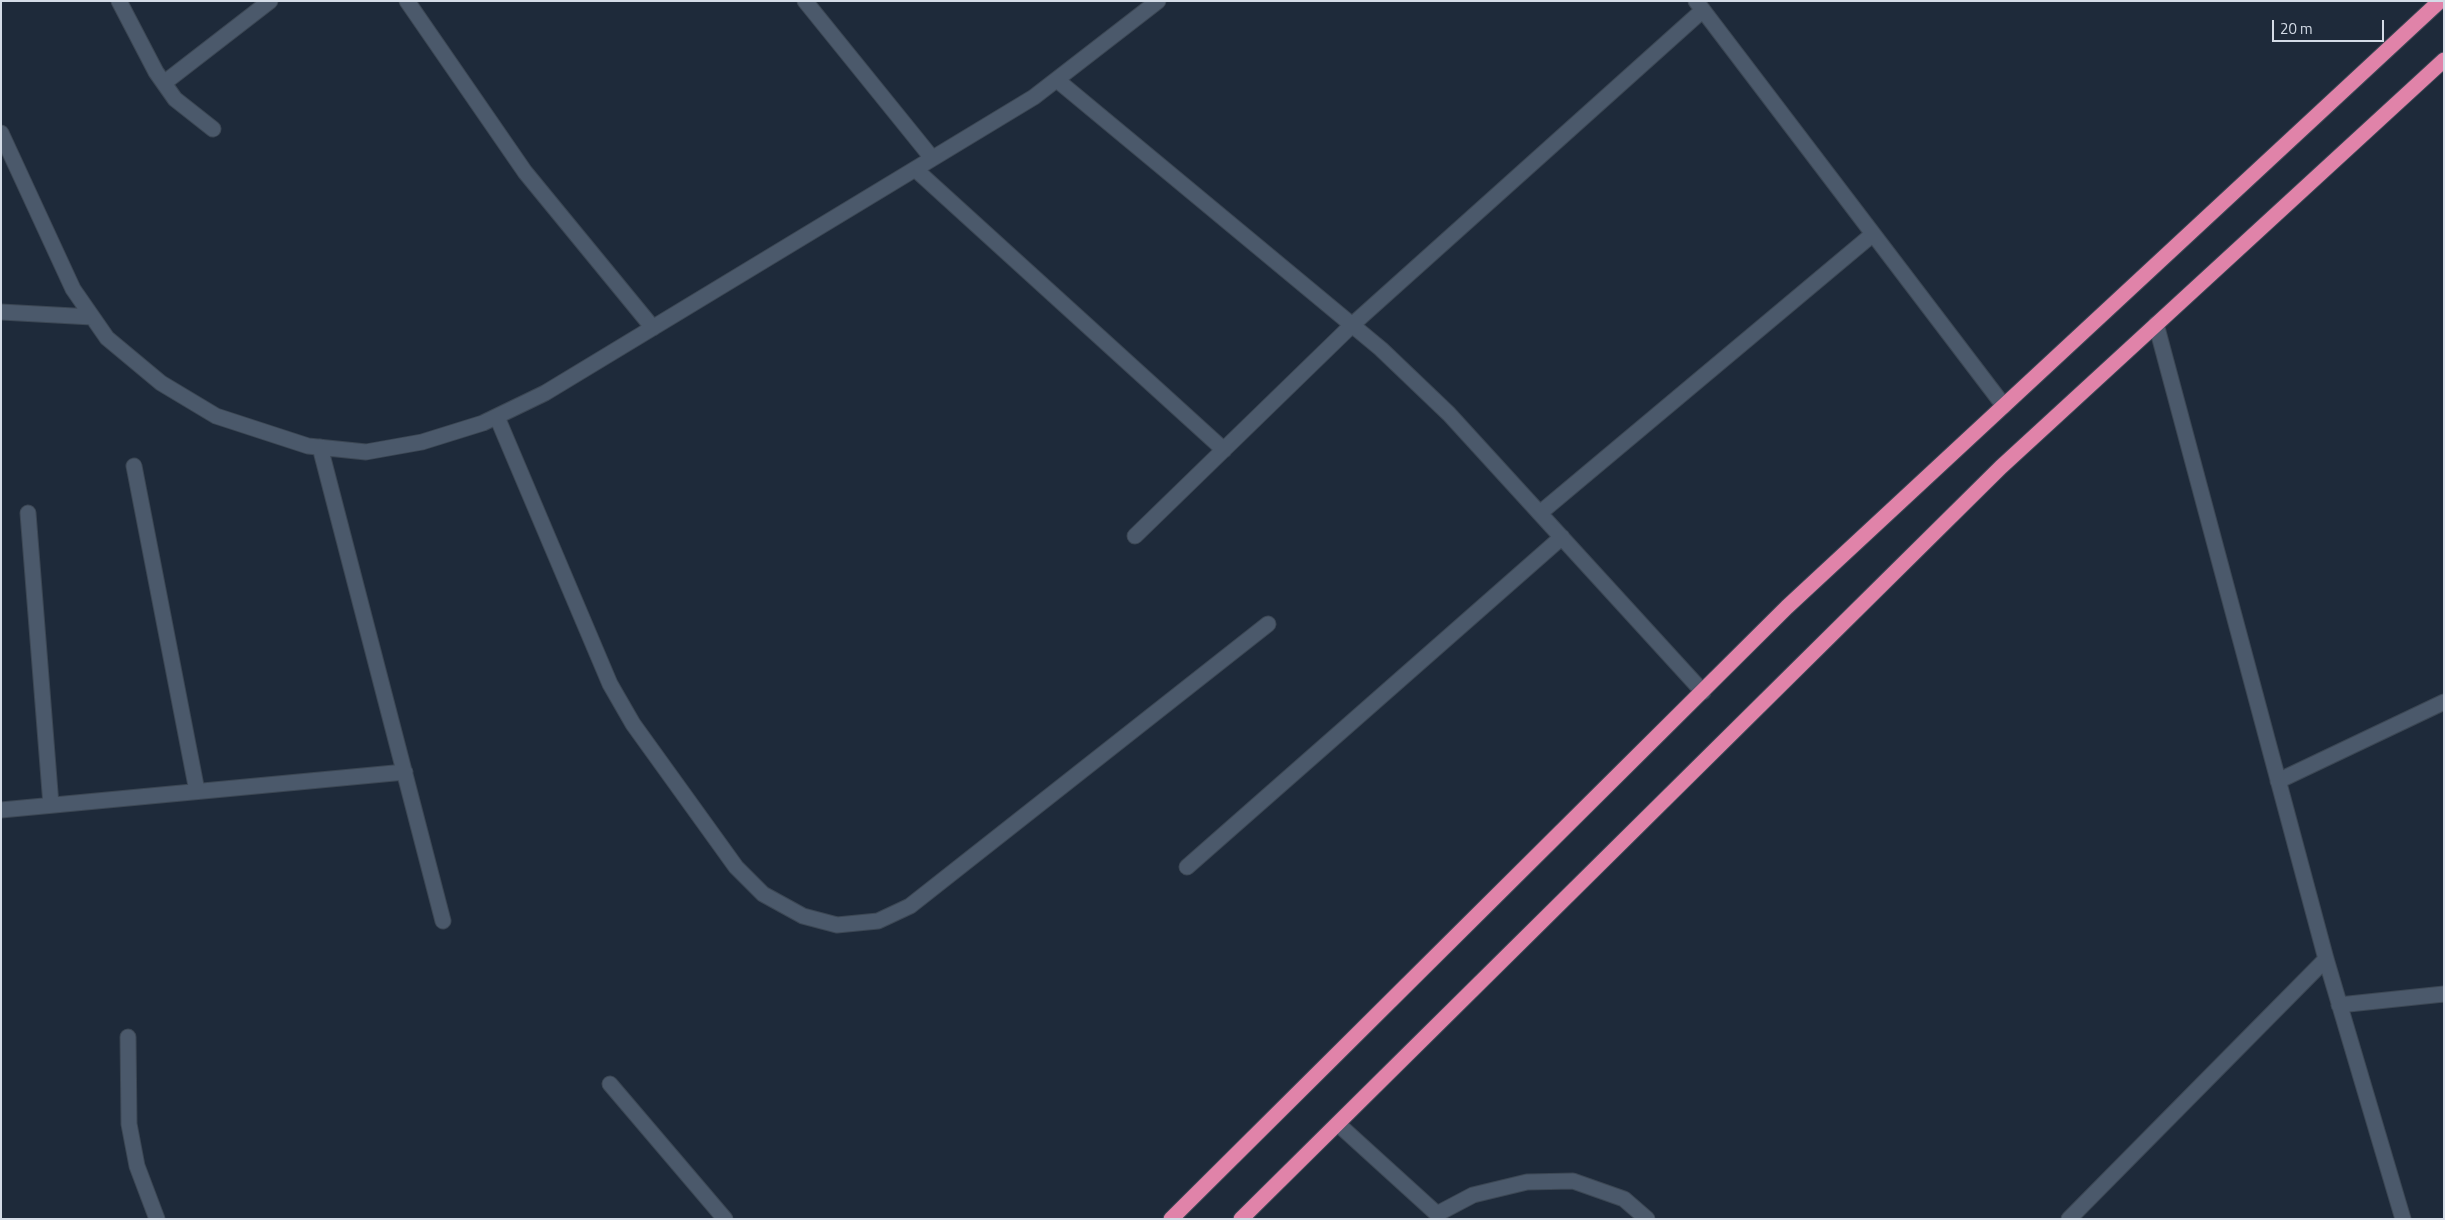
<!DOCTYPE html>
<html>
<head>
<meta charset="utf-8">
<style>
  body { margin:0 }
  #map { position:relative; width:2445px; height:1220px; overflow:hidden; background:#1e2a3a; font-family:"Titillium Web",sans-serif }
  canvas { display:block }
  .frame { position:absolute; inset:0; border:2px solid #d4dce7; pointer-events:none }
  .scale { position:absolute; left:2272px; top:20px; width:112px; height:22px; box-sizing:border-box; border:2px solid #d4dce7; border-top:0; padding-left:6px; font-size:15px; line-height:18px; white-space:nowrap; color:#d4dce7; -webkit-text-stroke:4px #1e2a3a; paint-order:stroke }
</style>
</head>
<body>
<div id="map">
<canvas width="2445" height="1220"></canvas>
<div class="frame"></div>
<div class="scale">20 m</div>
</div>
<script>
const ctx = document.querySelector('canvas').getContext('2d');
ctx.lineJoin = 'round';
function strokePath(path, color, width, dash) { ctx.strokeStyle = color; ctx.lineWidth = width; ctx.lineCap = dash ? 'butt' : 'round'; ctx.setLineDash(dash || []); ctx.stroke(path); }
const minor = new Path2D(`
  M119,1l37,71 19,27 38,30
  M407,1l118,171 128,156
  M805,1l127,157
  M1696,1l308,405
  M1057,80l324,269 68,65 254,278
  M164,83l106,-82
  M1,133l72,156 34,49 54,45 55,33 92,30 58,6 56,-10 61,-19 62,-30 489,-296 124,-96
  M915,169l309,281
  M1,312l91,5
  M2156,324l170,635 77,260
  M497,417l113,267 23,40 103,143 27,27 40,22 34,9 41,-4 32,-15 358,-282
  M320,447l123,474
  M134,466l63,325
  M28,513l23,292
  M1540,513l333,-279
  M1135,536l217,-211 351,-315
  M2278,781l166,-79
  M1,810l404,-38
  M1187,867l375,-330
  M2339,1005l105,-11
  M128,1037l1,87 8,42 20,53
  M610,1084l115,135
  M1338,1124l99,90 36,-19 54,-13 46,-1 51,18 23,20
  M2069,1219l257,-260`);
const highway = new Path2D(`
  M1171,1219l616,-612 653,-606
  M1241,1219l760,-752 443,-407`);
strokePath(minor, '#3c4754', 17);
strokePath(highway, '#3c4754', 17);
strokePath(minor, '#4b596b', 15);
strokePath(highway, '#e083a9', 15);
</script>
</body>
</html>
